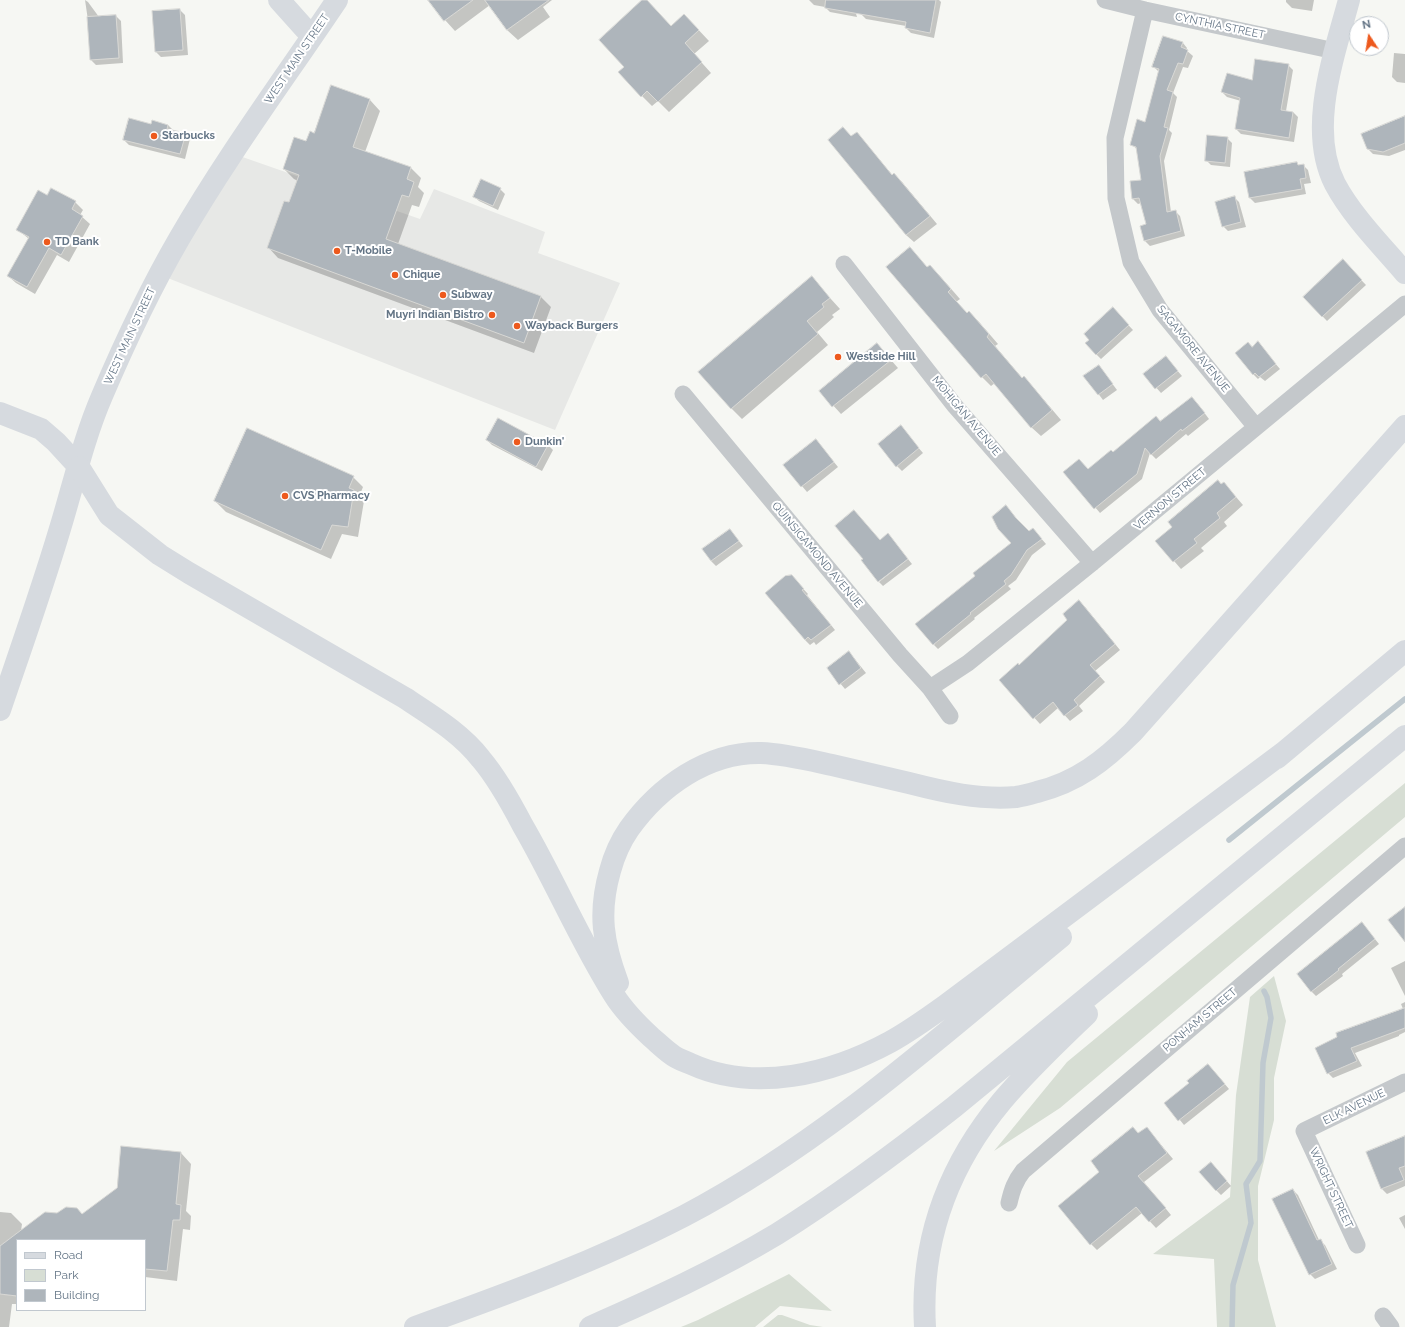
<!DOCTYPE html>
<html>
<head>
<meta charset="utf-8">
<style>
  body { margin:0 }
  #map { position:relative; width:1405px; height:1327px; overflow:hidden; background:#f6f7f3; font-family:Raleway,sans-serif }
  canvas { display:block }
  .legend { position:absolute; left:16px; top:1239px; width:130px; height:72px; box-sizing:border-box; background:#fff; border:1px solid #c1c8cf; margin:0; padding:5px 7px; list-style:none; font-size:12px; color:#647586 }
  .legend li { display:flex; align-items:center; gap:8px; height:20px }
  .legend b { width:20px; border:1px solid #c1c8cf }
  .north { position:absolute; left:1349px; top:16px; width:40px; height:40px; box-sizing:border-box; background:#fff; border:1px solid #c1c8cf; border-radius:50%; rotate:348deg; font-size:11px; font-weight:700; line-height:16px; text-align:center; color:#647586 }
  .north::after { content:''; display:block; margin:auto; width:14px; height:18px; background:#ed591d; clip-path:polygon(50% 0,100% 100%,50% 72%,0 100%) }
</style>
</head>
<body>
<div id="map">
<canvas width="1405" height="1327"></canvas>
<ul class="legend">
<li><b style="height:5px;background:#d6dadf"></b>Road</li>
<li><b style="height:11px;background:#d7ded4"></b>Park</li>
<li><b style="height:11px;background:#aeb5bb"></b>Building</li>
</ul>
<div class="north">N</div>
</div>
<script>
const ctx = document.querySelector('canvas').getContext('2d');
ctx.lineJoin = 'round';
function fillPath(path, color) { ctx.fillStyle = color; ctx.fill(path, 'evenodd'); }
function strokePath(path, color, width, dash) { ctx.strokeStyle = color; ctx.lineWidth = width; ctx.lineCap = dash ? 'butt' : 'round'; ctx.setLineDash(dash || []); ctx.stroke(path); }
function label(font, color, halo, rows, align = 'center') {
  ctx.font = font + ' Raleway,sans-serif'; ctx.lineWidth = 4; ctx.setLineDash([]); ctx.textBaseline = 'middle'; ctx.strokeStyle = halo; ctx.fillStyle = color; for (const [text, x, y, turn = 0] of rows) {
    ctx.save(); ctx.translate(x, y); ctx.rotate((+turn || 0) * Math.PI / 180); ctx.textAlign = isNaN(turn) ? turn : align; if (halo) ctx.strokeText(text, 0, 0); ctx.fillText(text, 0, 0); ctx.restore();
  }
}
fillPath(new Path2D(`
  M231,153l189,66 14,-30 111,43 -7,21 82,30 -65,147 -395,-155z`), '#e7e8e6');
fillPath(new Path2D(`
  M1405,783v34l-345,291 -66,43 73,-89z
  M1274,976l12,45 -12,57v42l-16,66v74l18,67h-59l-3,-68 -61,-5 77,-57 6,-102 14,-98z
  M789,1274l43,37 -52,-5 -25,21h-74l17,-7z
  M778,1315h4l28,10 13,2h-60z`), '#d7ded4');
fillPath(new Path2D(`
  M85,0l3,2 11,15 17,-1 5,5 2,42 -27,2 -5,-5 -1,-26z
  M430,0h122l-9,7 7,10 -32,23 -11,-10 -17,-25 -35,26 -10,-11z
  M643,0h3l25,27 23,-2 15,16 -15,13 17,19 -42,39 -11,-11 -6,5 -10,-10 -17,-29z
  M809,0h43l5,17 -27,-5 -5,-5 -11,-2z
  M864,0h75l2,2 -7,36 -23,-5 -5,-5v-2l-40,-7 -5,-5z
  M1286,0h28l-2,11 -20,-3 -6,-6z
  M180,10l5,5 3,40 -27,2 -5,-5z
  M1164,37l19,6 4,5 -1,2 7,6 -5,12 -5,-1 -10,26 4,4 -8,33 3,3 -8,28 7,51 4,-1 5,5 5,20 -35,10 -5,-5 -4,-14 7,-2 -7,-22 -3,1 -5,-5 9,-19 -4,-30 -7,-6 15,-21 13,-51 -5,-5z
  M1394,53l11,1v29l-8,-1 -5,-5z
  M1288,65l5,5 -7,41 7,1 5,5 -4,25 -53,-8 -5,-5 5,-28 -14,-4 -5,-5 30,-11z
  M332,87l38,13 10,11 -15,41 46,16 10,10 -3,9 6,6 -5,14 -7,-2 -14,39 143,53 10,10 -17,46 -256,-95 -10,-11 21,-43 9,-23 -4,-2 -10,-10 31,-35z
  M1405,117v33l-16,6 -16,-2 -5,-5z
  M153,122l15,3 6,6 11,3 5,5 -5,20 -56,-14 -5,-5 28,-15z
  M852,137l12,4 29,35 1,-1 8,7 35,42 -23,18 -8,-7 -77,-95z
  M1227,138l5,5 -2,24 -19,-2 -5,-5z
  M1297,163l2,3 4,-1 5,5 3,13 -7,1 2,10 -51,9 -5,-5 -5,-25z
  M51,189l24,13 8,8 -3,5 10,9 -21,38 -12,-7 -22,39 -19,-11 -8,-7 21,-37 -12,-10 30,-32z
  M500,189l5,5 -7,16 -19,-9 -5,-5z
  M1234,197l5,5 7,25 -18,4 -5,-5z
  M1343,261l23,24 -39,36 -23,-24z
  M928,268l11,7 21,24 -4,3 11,12 2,-2 10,10 19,22 -3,2 28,33 1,-1 9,9 28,33 -20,16 -10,-9 -36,-44 -4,3 -9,-9z
  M812,278l28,31 -8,6 2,2 -17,15 11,13 -86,74 -11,-11z
  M1118,314l15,16 -32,29 -5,-5z
  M1248,343l5,4 5,-4 22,26 -15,12 -5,-4 -2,2 -5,-5z
  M877,344l21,24 -57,46 -21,-23z
  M1170,362l12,14 -21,17 -16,-18z
  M1099,366l18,24 -14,10 -18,-24z
  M1197,403l12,16 -21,17 -2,-2 -30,25 -6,-6 -8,26 -42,34 -35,-41 23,-2 73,-48z
  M905,432l18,21 -21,18 -5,-5z
  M487,440l61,5 5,5 -11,21 -50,-26z
  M821,446l17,21 -31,25 -22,-26z
  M353,477l10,10 -4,10 5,4 -6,36 -16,-3 -11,25 -105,-47 -11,-11z
  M1224,483l19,22 -19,17 3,4 -26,22 3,3 -23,18 -7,-8 47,-76z
  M1020,524l9,8 4,-3 13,15 -14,11 -16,25 -8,6 3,3 -37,29 1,1 -37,30 -4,-4 42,-69 36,-33z
  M730,530l13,16 -27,20 -5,-5z
  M908,559l4,5 -29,22 -4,-4z
  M796,581l12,13 -1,1 28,35 -19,15 -2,-3 -4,3 -5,-5z
  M1085,607l35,43 -25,21 10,11 -26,24 4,5 -13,10 -12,-13 -18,16 -40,-44 19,-14 50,-46z
  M854,658l12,15 -21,16 -17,-20z
  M1366,928l13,16 -37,30 1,2 -27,20 -5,-5z
  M1405,961v35l-14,-28z
  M1405,1002v30l-6,3v1l-44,17 7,13 -29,12 -5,-5 -12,-25 87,-39 -2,-5z
  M1213,1070l16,19 -45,36 -18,-22 25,-19z
  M1147,1128l26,31 -29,23 27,33 -15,13 -14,-15 -45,37 -6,-6 10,-72 38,-38z
  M1405,1138v48l-18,8 -5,-5 -15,-36z
  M181,1153l10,11 -5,47 5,5 -1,14 -7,-1 -6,52 -32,-4v-37h-128v64h-5l-3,23h-9v-115l11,1 11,11 -1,7 61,-16z
  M1216,1168l15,18 -10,9 -5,-5z
  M1293,1190l5,5 21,45 6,5 12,24 -22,10 -5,-5z
  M1405,1215v14l-6,-11z`), '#0003');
strokePath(new Path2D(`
  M1229,840l176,-141
  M1232,1327l1,-42 18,-62 -5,-39 14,-23 3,-98 8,-45 -4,-21 -3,-6`), '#bfc9cf', 5.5);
const building = new Path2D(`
  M428,0h45l-29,21z
  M485,0h64l-42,30z
  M642,0h5l24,26 13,-12 15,16 -14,13 17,19 -44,40 -11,-11 -6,6 -23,-25 6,-5 -25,-27z
  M826,0h110l-6,33 -25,-5 1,-6 -81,-14z
  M180,9l3,41 -28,2 -3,-41z
  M116,15l3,43 -29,2 -3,-43z
  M1163,36l20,6 -2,5 7,3 -5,14 -5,-1 -11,27 6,2 -9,35 4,1 -8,28 7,56 9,-2 5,21 -37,10 -4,-15 6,-2 -7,-26 -7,1 -2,-18 11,-1 -5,-33 -6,-2 7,-26 8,3 14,-53 -7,-2z
  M1255,59l34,5 -8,46 12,2 -4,26 -54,-9 5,-31 -19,-6 6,-19 25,7z
  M331,85l39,14 -17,48 58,20 -4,12 7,3 -5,15 -7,-2 -16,44 155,57 -17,47 -257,-95 17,-47 5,1 10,-27 -16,-6 11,-32 12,4 4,-10 4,2z
  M1405,116v27l-22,9 -16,-3 -6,-15z
  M129,118l22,6 1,-4 16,5 -1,4 19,4 -6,21 -57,-14z
  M843,127l8,9 6,-4 35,43 2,-2 36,43 -24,19 -78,-95z
  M1207,135l21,2 -3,26 -20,-2z
  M1297,162l1,3 6,-1 2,14 -6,1 2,10 -53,9 -5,-26z
  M481,179l20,9 -8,18 -20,-9z
  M51,188l25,13 -4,8 11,7 -22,39 -12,-7 -22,39 -20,-11 22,-39 -13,-7 22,-40 9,5z
  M1235,196l6,26 -19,5 -7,-25z
  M910,247l17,20 3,-2 21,24 -3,3 19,21 2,-2 20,23 -2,3 35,41 2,-2 28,34 -21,18 -45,-54 -5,4 -95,-111z
  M1343,259l19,21 -40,37 -19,-20z
  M812,276l18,22 -8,6 2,3 -17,14 11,13 -87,75 -33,-37z
  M1113,307l16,18 -33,30 -11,-12 4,-3 -5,-6z
  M1258,341l18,23 -17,13 -4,-4 -2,2 -18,-22 13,-11 4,5z
  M877,343l14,17 -59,47 -13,-16z
  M1166,356l12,15 -23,18 -12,-15z
  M1099,365l14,19 -15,11 -15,-19z
  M1192,397l13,16 -23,18 -1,-2 -30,26 -6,-7 -8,26 -43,35 -31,-37 16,-13 9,10 23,-19 2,2 43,-36 4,5z
  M498,418l50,27 -12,22 -50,-27z
  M901,425l18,23 -23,19 -18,-23z
  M247,428l107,48 -5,12 5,2 -6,37 -16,-2 -11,25 -107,-49z
  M816,439l18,23 -33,25 -18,-22z
  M1218,480l3,4 3,-2 12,15 -19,16 3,5 -26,21 3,4 -24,19 -18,-21 17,-14 -4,-5z
  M1006,505l10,13 13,13 4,-3 9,11 -15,11 -16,25 -7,6 2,3 -36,29 1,1 -38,31 -18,-21 60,-48 -2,-3 38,-30 -13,-14 -6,-12z
  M854,510l26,30 8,-7 20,26 -30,23 -17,-22 2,-1 -28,-33z
  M730,529l9,12 -28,20 -9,-12z
  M792,575l12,14 -2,1 29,35 -20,15 -3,-3 -3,3 -40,-47 20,-17z
  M1079,600l36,44 -25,21 10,11 -26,24 4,5 -14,11 -11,-14 -20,17 -34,-39 19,-17 1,2 48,-45 -4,-6z
  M849,651l12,17 -22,17 -12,-17z
  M1405,907v35l-17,-22z
  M1362,922l13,17 -37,30 1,1 -28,22 -14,-18z
  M1405,1008v20l-54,20 6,13 -30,13 -12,-26 22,-11 -1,-4z
  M1208,1064l17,20 -47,37 -14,-18 25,-20 -2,-2z
  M1133,1127l5,6 9,-6 20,26 -29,23 28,32 -17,14 -13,-15 -46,38 -32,-39 41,-34 -8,-11z
  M1405,1136v30l-6,2 5,12 -23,9 -15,-37z
  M121,1146l60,6 -5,52 5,1 -1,15h-7l-6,51 -22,-2v-29h-128v56l-17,-2v-48l45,-34 12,1 9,-6 11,1 5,6 35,-26z
  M1211,1162l16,19 -11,10 -17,-19z
  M1293,1189l24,51 4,-1 11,25 -23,11 -37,-76z`);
fillPath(building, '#aeb5bb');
strokePath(building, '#d8d8d5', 1);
strokePath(new Path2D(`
  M1105,0l40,10 190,41
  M1145,10l-30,128 1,60 15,64 29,48 96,117
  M844,264l111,142 137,157
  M683,394l217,261 30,33 20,28
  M930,688l38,-25 124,-100 313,-259
  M1009,1203c3,-13 6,-22 14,-32l382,-325
  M1357,1245l-53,-114 101,-49
  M1383,1316l8,11`), '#c4c8cb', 17);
strokePath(new Path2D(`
  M279,0l26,29 9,5
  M1349,0c-15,56 -42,129 -14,184 17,32 47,62 70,89
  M0,413l41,16 15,13 23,25
  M0,710c20,-59 41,-118 59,-178 14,-45 24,-92 43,-136 23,-54 48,-107 77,-157 48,-83 105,-160 158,-239`), '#d6dadf', 22);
strokePath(new Path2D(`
  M79,467l30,48 51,40 29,18 216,125c27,18 56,35 76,61 17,20 30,44 42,67 32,55 57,115 91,169 10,16 23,29 37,42 7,6 13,12 20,17 6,5 13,7 20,10 64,29 140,10 199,-22 20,-11 38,-24 56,-37l342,-256
  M1277,758l128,-107
  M618,983c-15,-40 -20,-70 -8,-112 4,-15 10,-29 19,-42 30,-42 78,-77 132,-76 24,1 48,7 71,12 26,6 51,12 77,18 35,9 70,17 107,14 7,-1 14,-3 21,-5 40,-10 67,-31 96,-60l272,-306
  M415,1327c92,-33 182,-66 269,-111 139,-73 257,-180 377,-279
  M590,1327c64,-28 127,-57 187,-93 62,-39 120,-82 177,-127l451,-371
  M925,1327c-5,-86 23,-161 77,-226 26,-31 56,-59 85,-87`), '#d6dadf', 22);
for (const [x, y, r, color] of [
  [154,136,4,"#ed591d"],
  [47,242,4,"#ed591d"],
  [337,251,4,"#ed591d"],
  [395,275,4,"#ed591d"],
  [443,295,4,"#ed591d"],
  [492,315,4,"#ed591d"],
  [517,326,4,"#ed591d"],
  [838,357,4,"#ed591d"],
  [517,442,4,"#ed591d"],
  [285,496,4,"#ed591d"]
]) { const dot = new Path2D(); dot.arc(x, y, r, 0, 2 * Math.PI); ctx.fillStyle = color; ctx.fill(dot); strokePath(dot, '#fff', 1.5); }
label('11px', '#647586', '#fff', [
  ["CYNTHIA STREET",1220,26,12],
  ["WEST MAIN STREET",297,59,-56],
  ["WEST MAIN STREET",130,336,-65],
  ["SAGAMORE AVENUE",1193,349,51],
  ["MOHIGAN AVENUE",966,416,50],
  ["VERNON STREET",1170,499,-40],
  ["QUINSIGAMOND AVENUE",817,555,50],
  ["PONHAM STREET",1200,1020,-40],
  ["ELK AVENUE",1354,1107,-26],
  ["WRIGHT STREET",1331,1188,65]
]);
label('bold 11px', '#647586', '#fff', [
  ["Starbucks",162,136],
  ["TD Bank",55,242],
  ["T-Mobile",345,251],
  ["Chique",403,275],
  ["Subway",451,295],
  ["Muyri Indian Bistro",484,315,"right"],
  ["Wayback Burgers",525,326],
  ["Westside Hill",846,357],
  ["Dunkin'",525,442],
  ["CVS Pharmacy",293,496]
], 'left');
</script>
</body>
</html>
